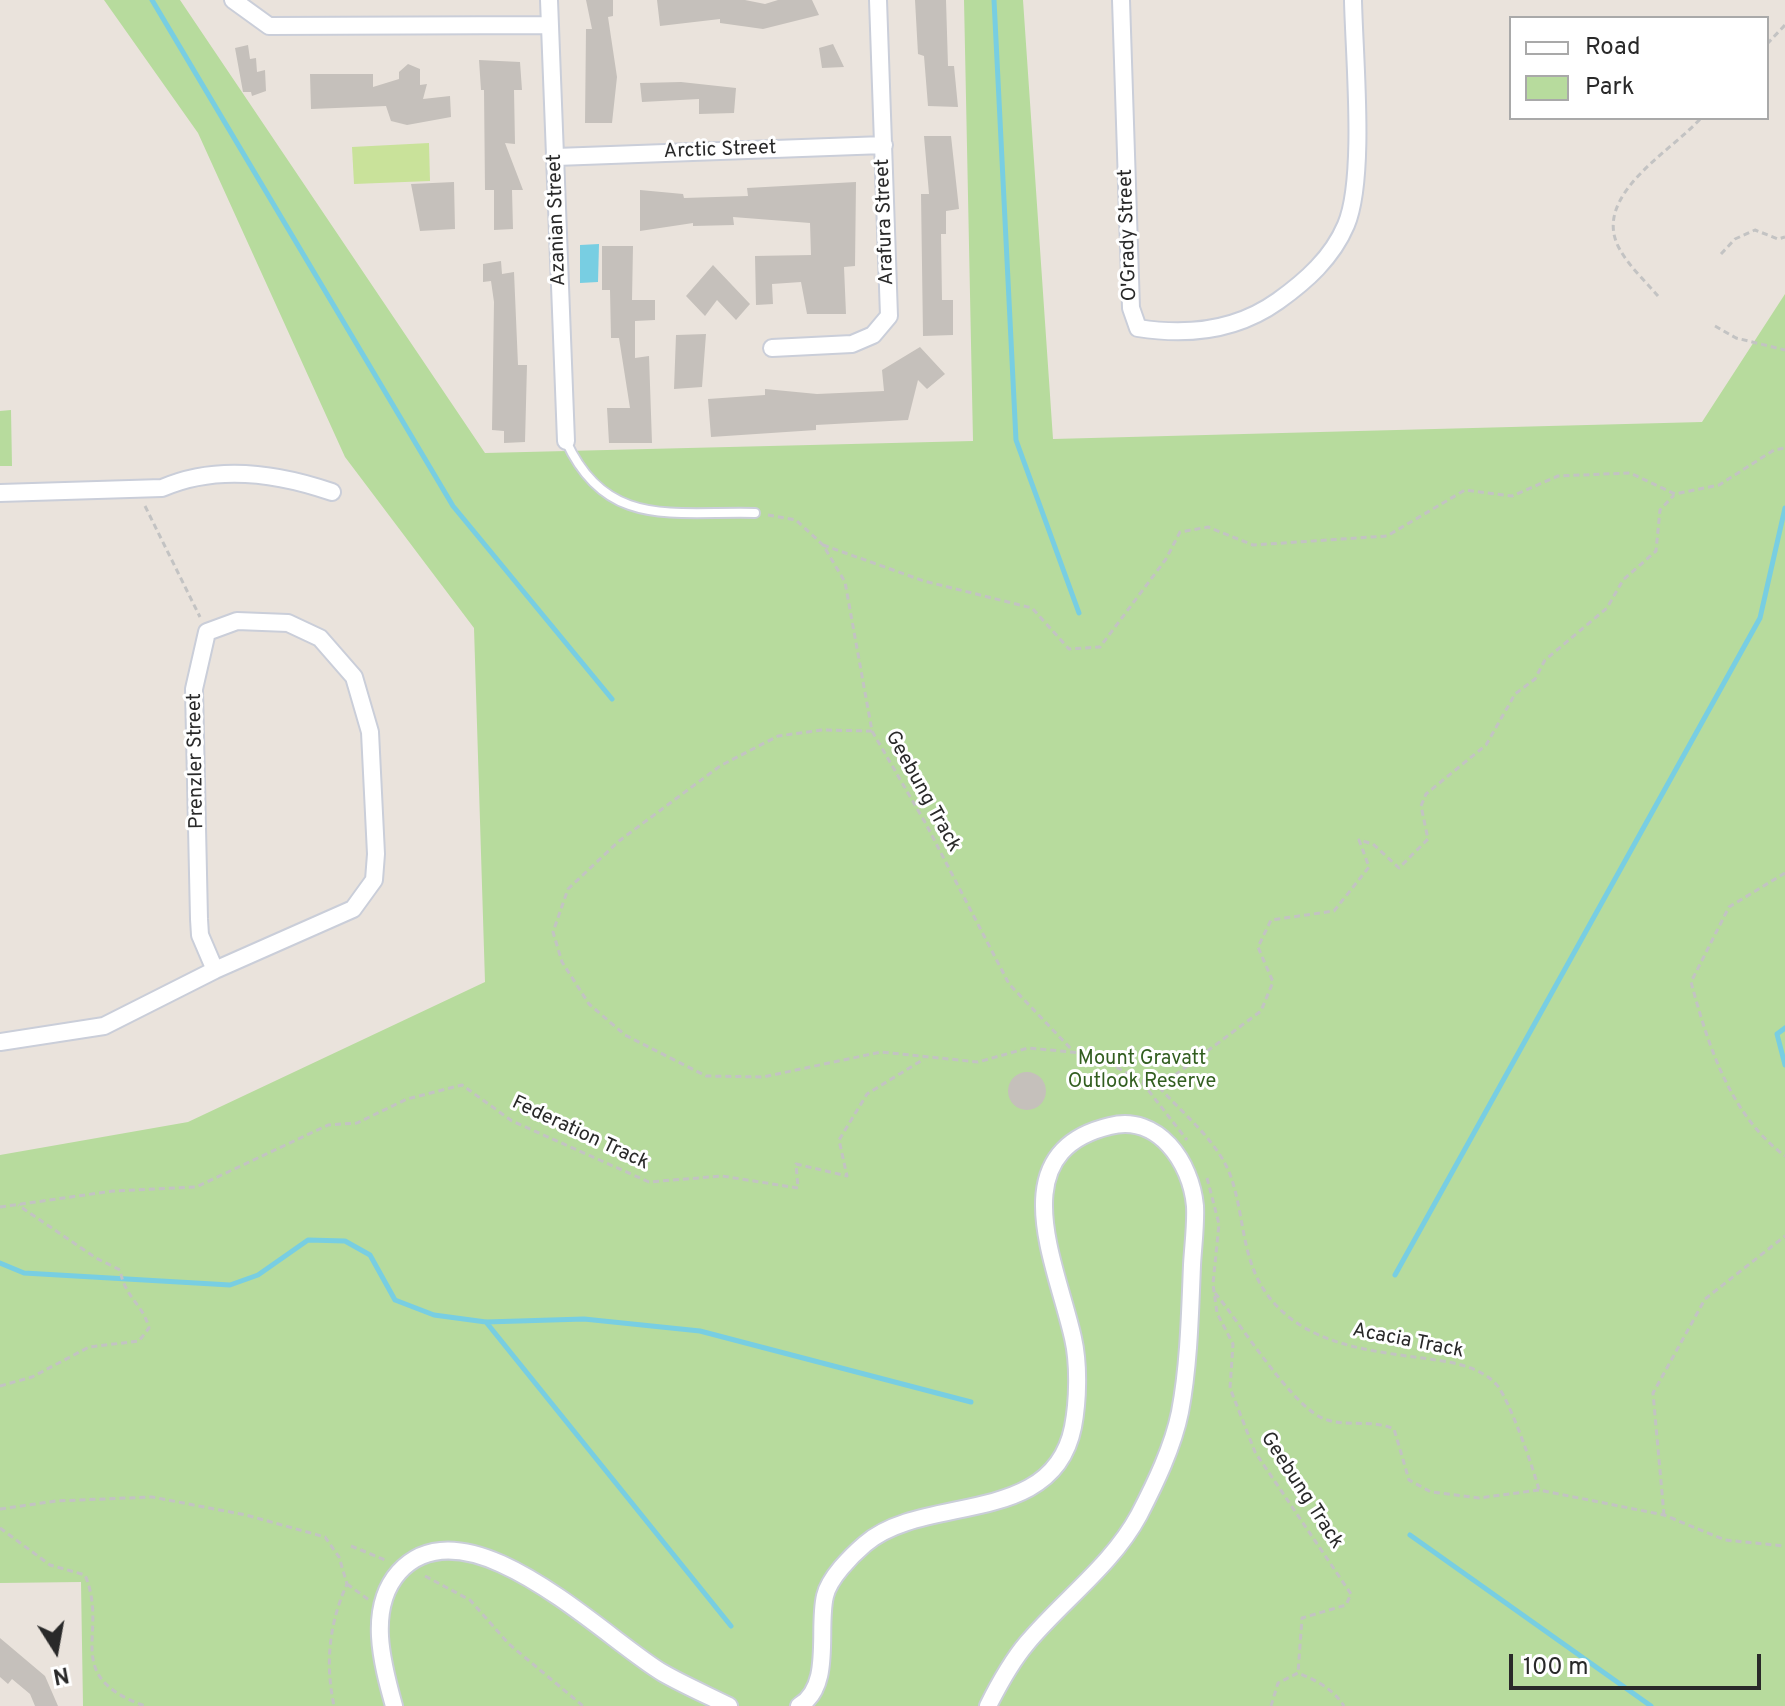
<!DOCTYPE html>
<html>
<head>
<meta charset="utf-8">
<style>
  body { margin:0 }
  #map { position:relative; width:1785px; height:1706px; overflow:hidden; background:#eae3dc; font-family:Overpass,sans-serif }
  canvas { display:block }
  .legend { position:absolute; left:1509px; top:16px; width:260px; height:104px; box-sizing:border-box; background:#fff; border:2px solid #a9a9a9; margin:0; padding:10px 14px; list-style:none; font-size:24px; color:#292929 }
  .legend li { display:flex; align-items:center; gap:16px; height:40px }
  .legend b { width:40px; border:2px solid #a9a9a9 }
  .north { position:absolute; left:16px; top:1610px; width:80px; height:80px; -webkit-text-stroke:6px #fff; paint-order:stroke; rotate:169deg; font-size:22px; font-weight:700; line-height:32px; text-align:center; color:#292929 }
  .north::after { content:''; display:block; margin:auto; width:28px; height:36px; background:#292929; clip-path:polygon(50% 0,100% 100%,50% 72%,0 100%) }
  .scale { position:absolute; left:1509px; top:1654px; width:252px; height:36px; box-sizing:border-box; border:4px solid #292929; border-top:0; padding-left:10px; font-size:24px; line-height:28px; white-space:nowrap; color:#292929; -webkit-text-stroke:6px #fff; paint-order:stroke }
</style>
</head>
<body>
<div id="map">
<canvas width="1785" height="1706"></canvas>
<ul class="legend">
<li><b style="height:10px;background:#fff"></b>Road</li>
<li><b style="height:22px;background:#b7db9d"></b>Park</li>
</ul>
<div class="north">N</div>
<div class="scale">100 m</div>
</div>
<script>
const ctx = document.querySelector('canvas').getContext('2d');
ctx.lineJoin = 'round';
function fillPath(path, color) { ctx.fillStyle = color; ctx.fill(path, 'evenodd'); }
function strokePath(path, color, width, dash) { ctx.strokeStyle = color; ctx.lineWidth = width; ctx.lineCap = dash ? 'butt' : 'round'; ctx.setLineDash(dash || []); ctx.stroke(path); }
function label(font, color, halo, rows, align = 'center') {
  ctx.font = font + ' Overpass,sans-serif'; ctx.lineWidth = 6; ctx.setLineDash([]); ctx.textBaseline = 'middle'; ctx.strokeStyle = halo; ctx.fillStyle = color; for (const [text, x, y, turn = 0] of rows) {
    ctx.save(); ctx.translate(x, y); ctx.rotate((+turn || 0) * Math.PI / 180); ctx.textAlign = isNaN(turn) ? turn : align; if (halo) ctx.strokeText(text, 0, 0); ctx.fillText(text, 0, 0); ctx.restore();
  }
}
fillPath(new Path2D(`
  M104,0h76l305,453 488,-12 -9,-441h59l30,439 649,-17 83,-128v1412h-1702l-2,-124 -81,1v-428l188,-33 297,-140 -11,-354 -129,-171 -147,-324z
  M11,410l1,56h-12v-55z`), '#b7db9d');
fillPath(new Path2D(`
  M429,143l1,38 -76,3 -2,-37z`), '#c9e29a');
fillPath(new Path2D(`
  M599,244l-1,38 -18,1v-38z`), '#78cee2');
strokePath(new Path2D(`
  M152,0l301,506 159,193
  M994,0l22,440 63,173
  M1785,1028l-8,6 8,31
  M0,1263l24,10 206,12 28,-10 50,-35 37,1 25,14 25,45 39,15 52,7 98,-3 116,12 271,71
  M1395,1275l365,-657 25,-110
  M486,1322l245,304
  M1410,1535l241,171`), '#78cee2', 5);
fillPath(new Path2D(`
  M586,0h27v16l-5,1 9,60 -5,46h-27l1,-94h6z
  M657,0h88l20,4 13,-4h34l7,15 -56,14 -43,-6v-4l-60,7z
  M915,0h31l2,66h6l4,41 -30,-1 -4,-50 -6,-2z
  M833,44l11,23 -22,1 -3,-20z
  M248,45l2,14 6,-1 1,14 8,-2 1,21 -14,5 -1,-4h-8l-8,-44z
  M479,60l41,2 2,28h-8l1,54 -10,-1 18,47h-11l1,39 -19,1v-40h-9l-1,-100h-3z
  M408,64l12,5v16l7,-1 -4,15 27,-3 1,21 -44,8 -16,-4 -5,-15 -75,3 -1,-35h63v13l26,-8v-7z
  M681,82l55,6 -2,25 -35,1v-15l-57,3 -2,-19z
  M924,136h27l8,73 -13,2v23h-5l1,66h11v35l-30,1 -2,-142h8z
  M454,182l1,47 -35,2 -9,-47z
  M856,182l-1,84 -11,1 2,47h-39l-6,-32 -29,2 1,20 -17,1 -1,-49 56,-1 -1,-32 -77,-6 1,8 -41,1v-3l-53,8v-41l43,4 1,4 64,-2 -1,-8z
  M602,246h31l-1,54h23v20l-20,1v37l14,-2 3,87h-43l-2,-35h23l-11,-70h-8l-1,-48h-8z
  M501,261l1,13 12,-2 4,93h9l-2,77 -21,1v-12l-12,-1 2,-128 -3,-21 -8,1v-18z
  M713,265l37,39 -14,16 -19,-20 -12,16 -19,-20z
  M706,334l-4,53 -28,2 2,-54z
  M920,347l25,27 -18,15 -9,-9 -10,40 -92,5v5l-105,7 -3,-38 57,-4v-6l52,5 67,-3 -2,-21z
  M1008 1091a19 19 0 1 1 38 0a19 19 0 1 1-38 0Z
  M0,1638l45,38 13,30h-23l-5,-12 -18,-15 -4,5 -8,-7z`), '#c5c0bb');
const lane = new Path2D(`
  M566,441c40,88 106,70 189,72`);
const street = new Path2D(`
  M233,0l36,26 281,-1
  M549,0l17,441
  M1121,0l10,308 7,20c50,8 98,3 140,-27 28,-20 54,-43 68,-76 20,-47 8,-170 7,-225
  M556,157l328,-12
  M772,348l80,-4 21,-9 16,-19 -11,-316
  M0,493l162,-5c55,-24 115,-15 170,4
  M0,1042l104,-16 111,-56 138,-61 21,-29 2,-26 -6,-122 -16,-55 -34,-39 -32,-15 -51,-2 -30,11 -13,57 5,230 1,16 15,35
  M394,1706c-12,-43 -27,-98 5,-134 68,-75 206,67 264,101 21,12 44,22 66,33
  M799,1706c34,-20 18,-77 26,-110 4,-18 26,-40 40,-52 59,-51 188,-16 208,-117 5,-26 6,-63 0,-89 -16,-73 -73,-186 37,-212 48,-12 81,36 85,80 1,19 -2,40 -3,59 -2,49 -3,99 -12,147 -7,35 -25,72 -41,103 -27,50 -76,85 -112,128 -16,19 -28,41 -39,63`);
strokePath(lane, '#caced9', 12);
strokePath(street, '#caced9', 20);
strokePath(new Path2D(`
  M1767,44l18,-19
  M1721,254l14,-15 20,-9 23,9 7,-2
  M1658,296c-13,-15 -30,-31 -39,-48 -28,-53 53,-97 82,-130
  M1715,326l21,12 49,12
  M145,506l55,111
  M768,515l28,5 27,25 22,37 27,149 54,93 83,160 64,67
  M823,545l101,36 108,27 37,41 31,-2 66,-88 14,-27 28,-5 45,18 134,-9 78,-46 47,6 46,-20 72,-3 45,21 44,-9 55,-35 11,-2
  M872,731l-50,-1 -44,6 -58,30 -101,75 -51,48 -15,43 9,30 27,42 36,31 81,41 57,1 118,-25 97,10 50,-14 65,6 48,27 46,59
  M1785,873l-56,34 -38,75c17,63 39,133 94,174
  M1142,1081l8,-1 9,7c25,28 59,54 72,90 14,40 10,84 38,120 38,49 103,54 160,62 22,3 50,7 67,25 13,14 38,86 43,106
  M1159,1087l102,-76 12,-29 -15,-35 13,-27 63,-9 35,-44 -10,-27 14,4 26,24 29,-29 -7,-33 5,-12 60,-49 29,-51 20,-15 10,-19 62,-52 16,-28 33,-29 4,-41 14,-15
  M1207,1178l12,46 -6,60 4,29 16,31 -3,44 25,64 96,142 -5,11 -44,13 -4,55
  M0,1207l113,-16 83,-4 132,-62 29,-2 50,-24 55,-14 50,36 137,61 73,-6 76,12 -2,-24 51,12 -8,-36 28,-46 57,-35
  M1215,1293c26,31 72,106 105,124 23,12 50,1 74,12l15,51 22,12 48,6 60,-8 125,25 61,25 60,6
  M0,1386l32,-9 57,-30 50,-6 10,-13c-6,-24 -24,-30 -29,-58l-24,-12 -78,-53
  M0,1509l56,-8 96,-4 94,18 79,22 14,20 8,27c-18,40 -22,79 -13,122
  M1664,1515l-11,-122 52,-94 80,-63
  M0,1528l50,37 35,10c25,59 -26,100 60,131
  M351,1546l37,15
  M425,1576l45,24 39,44 74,62
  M347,1584l22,16
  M1271,1706l7,-23 20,-10c18,7 35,16 46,33`), '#c3c3c3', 3, [6, 4]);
strokePath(lane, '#fff', 8);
strokePath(street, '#fff', 16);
label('20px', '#292929', '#fff', [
  ["Arctic Street",720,151,-2],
  ["Azanian Street",558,220,-92],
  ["Arafura Street",886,222,-92],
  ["O'Grady Street",1129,235,-92],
  ["Prenzler Street",197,761,-91],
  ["Geebung Track",922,792,61],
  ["Federation Track",580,1134,25],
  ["Acacia Track",1408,1342,11],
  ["Geebung Track",1301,1491,57]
]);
label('20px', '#325e20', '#fff', [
  ["Mount Gravatt",1142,1060],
  ["Outlook Reserve",1142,1083]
]);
</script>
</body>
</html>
